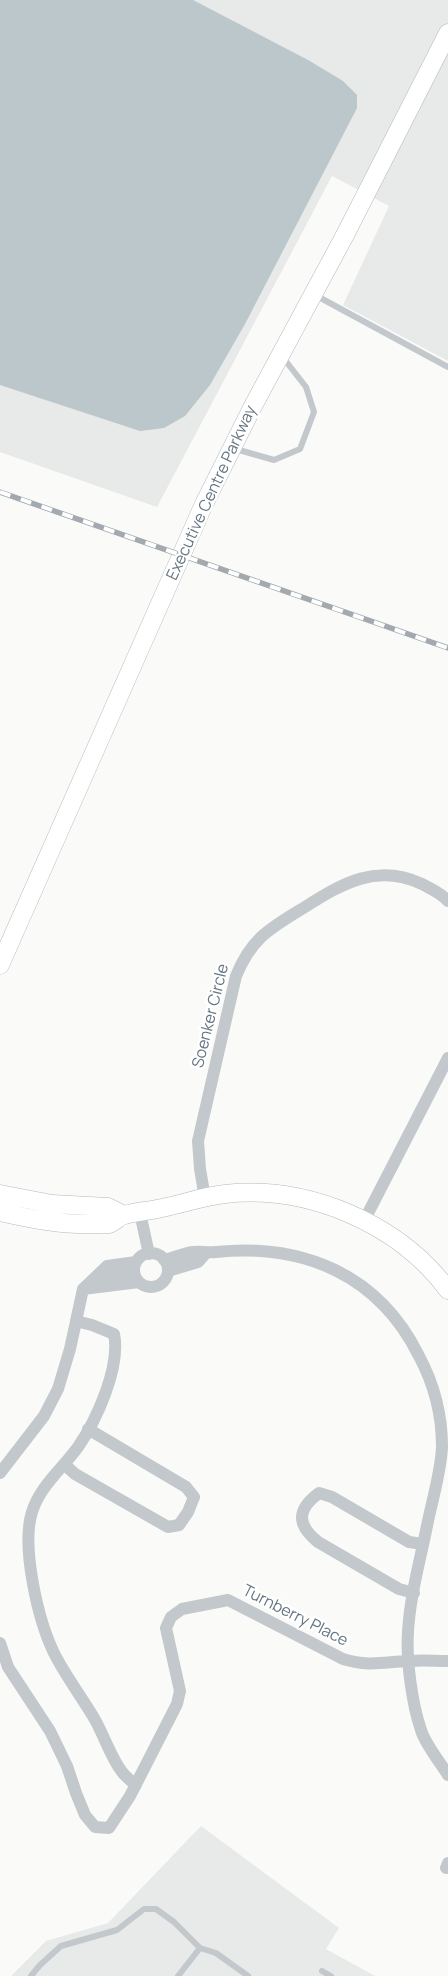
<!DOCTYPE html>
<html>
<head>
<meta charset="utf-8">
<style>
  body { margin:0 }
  canvas { display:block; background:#fafaf8 }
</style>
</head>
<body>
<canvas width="448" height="1976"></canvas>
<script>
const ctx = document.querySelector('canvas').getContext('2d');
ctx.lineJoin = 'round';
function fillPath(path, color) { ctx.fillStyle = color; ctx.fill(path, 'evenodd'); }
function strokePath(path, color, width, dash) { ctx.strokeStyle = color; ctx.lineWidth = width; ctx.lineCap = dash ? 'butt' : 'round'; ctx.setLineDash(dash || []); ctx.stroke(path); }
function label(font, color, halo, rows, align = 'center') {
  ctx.font = font + ' Manrope,sans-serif'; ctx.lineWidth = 5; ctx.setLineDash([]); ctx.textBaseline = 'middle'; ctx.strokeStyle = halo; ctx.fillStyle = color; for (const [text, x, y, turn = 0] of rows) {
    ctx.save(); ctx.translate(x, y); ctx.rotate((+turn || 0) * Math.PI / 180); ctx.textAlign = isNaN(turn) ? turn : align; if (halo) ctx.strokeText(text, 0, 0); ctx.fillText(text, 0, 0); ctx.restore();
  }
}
fillPath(new Path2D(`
  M0,0h448v361l-105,-56 46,-99 -57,-30 -175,331 -157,-55z
  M201,1826l138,102 -13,21 49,27h-364l35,-35 62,-18z`), '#e8e9e9');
fillPath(new Path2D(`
  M0,0h193l115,60 35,21 14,14v13l-112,216 -35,61 -25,31 -21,12 -24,3 -140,-46z`), '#bbc7cb');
const secondary = new Path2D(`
  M0,965l204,-461 49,-98 92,-171 103,-202
  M0,1194l52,10 56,3 16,8
  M0,1212c31,7 62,13 94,12 4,0 10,1 15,0 6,-2 10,-8 16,-9 12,-4 25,-4 37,-7 21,-4 42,-12 63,-14 83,-9 173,29 223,96`);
strokePath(secondary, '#b3babf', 19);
strokePath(new Path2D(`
  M315,295l133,72
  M232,448l42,12 26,-11 14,-37 -8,-25 -25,-32
  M322,1971l9,5
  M31,1976l9,-11 21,-19 56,-16 27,-21h12l18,13 26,26 16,5 32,23
  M178,1976l22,-28`), '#c3c8cc', 6);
strokePath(new Path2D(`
  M205,1198l-5,-29 -2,-28 38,-165c16,-39 35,-48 69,-69 38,-24 72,-44 117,-23 9,5 19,9 26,17
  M140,1213l9,41
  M364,1221l84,-163
  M134 1270a17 17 0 1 1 34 0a17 17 0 1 1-34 0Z
  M164,1260c9,-2 20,-7 29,-8 8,-1 15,1 23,0 88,-9 163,23 203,104 15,28 23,58 23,91 -1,24 -9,50 -14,74 -7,36 -18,74 -20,111 -2,27 4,72 13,98 4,14 19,32 27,45
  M168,1271l30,-9 8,-9
  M98,1275l15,1 21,-3
  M83,1289l56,-7
  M76,1321l16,4 22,9c7,33 -18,87 -36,113 -16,22 -38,39 -46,65 -11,35 6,108 22,141 11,22 27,43 40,65 10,17 16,38 28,54 4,5 9,9 14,13
  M64,1464l11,10 93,53 11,-2 9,-13 6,-15 -8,-10 -98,-58
  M0,1473l44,-57 14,-27 12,-40 13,-60 24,-23 29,-4
  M414,1593l-15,-4 -81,-47c-21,-17 -22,-32 1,-49l13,4 77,45 14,2
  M0,1643l8,24 42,64 17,35 9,27 9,22 10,12 14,1 21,-32 47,-92 3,-13 -14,-63 5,-11 11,-8 46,-9 115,59c27,8 40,3 66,2 13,-1 26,0 39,0
  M446,1868l2,-5`), '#c3c8cc', 12);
strokePath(secondary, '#fff', 18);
const rail = new Path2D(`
  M0,492l448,156`);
strokePath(rail, '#a2aab0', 5.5);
strokePath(rail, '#fff', 4, [11]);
label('16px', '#657683', '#fff', [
  ["Executive Centre Parkway",212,493,-65],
  ["Soenker Circle",211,1016,-76],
  ["Turnberry Place",295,1616,27]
]);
</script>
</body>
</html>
